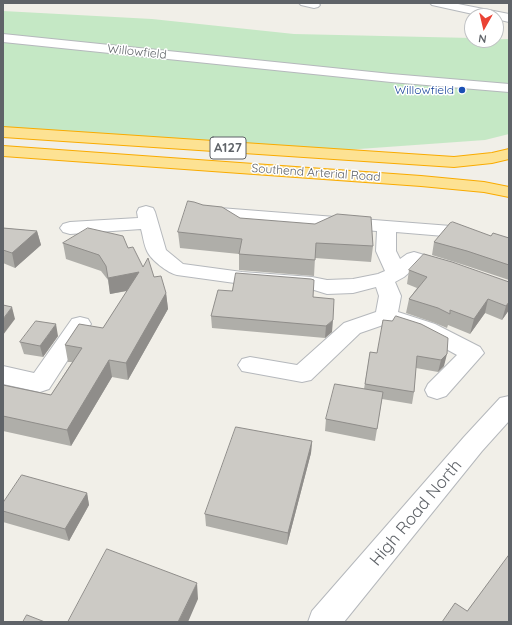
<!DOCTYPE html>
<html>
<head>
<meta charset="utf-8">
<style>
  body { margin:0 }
  #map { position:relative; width:512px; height:625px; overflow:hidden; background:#f1efe8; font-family:Quicksand,sans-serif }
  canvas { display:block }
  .frame { position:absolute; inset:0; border:4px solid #5f6368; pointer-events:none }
  .north { position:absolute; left:464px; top:8px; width:40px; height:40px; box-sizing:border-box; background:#fff; border:1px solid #bfc1c3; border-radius:50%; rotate:188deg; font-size:11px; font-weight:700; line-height:16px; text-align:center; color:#5f6368 }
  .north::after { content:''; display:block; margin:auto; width:14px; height:18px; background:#ea4335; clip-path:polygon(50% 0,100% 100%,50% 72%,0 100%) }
</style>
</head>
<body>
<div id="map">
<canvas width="512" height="625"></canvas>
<div class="frame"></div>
<div class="north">N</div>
</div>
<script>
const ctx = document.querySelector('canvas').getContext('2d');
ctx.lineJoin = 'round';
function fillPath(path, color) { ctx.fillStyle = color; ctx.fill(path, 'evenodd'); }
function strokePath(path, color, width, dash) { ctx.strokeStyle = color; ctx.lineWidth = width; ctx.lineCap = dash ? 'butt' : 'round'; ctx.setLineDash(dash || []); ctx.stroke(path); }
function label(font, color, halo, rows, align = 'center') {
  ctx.font = font + ' Quicksand,sans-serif'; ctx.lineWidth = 3; ctx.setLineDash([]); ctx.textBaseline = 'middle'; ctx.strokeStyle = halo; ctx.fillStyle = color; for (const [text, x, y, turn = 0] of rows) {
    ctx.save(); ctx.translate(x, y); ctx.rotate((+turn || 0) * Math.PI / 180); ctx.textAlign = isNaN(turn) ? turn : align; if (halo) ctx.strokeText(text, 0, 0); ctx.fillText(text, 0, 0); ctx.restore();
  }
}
fillPath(new Path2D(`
  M3,11l149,8 142,15 178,4v2l37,-1v95l-24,6 -140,10 -342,-23z`), '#c5e8c5');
const minor = new Path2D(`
  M299,3h19l2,2 -2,2 -4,1 -13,-3z
  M430,3h23l56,11v8l-13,-3v-3h-14l-50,-11z
  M3,34l388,40 118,10v8l-118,-10 -388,-40z
  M146,206l7,2 2,4 11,38 17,14 59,8 70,5 15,3 26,-1 25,-5 7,-3 -9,-20 1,-20 -170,-12 -7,-2 -2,-4 2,-4 7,-2 244,19 3,4 -3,4 -7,2 -48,-4v19l4,8 7,-5 7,-2 41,12 3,4 -3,4 -7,2 -30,-9 -14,12 -9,5 6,14 -3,16 37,12 45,23 4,6 -38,43 -9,3 -9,-3 -3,-6 3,-6 29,-29 -38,-21 -33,-10 -26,9 -49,47 -9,2 -60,-11 -4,-6 4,-6 8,-2 47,8 47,-42 32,-11 3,-16 -3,-9 -23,6 -26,1 -16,-5 -69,-5 -65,-9c-9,-2 -26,-15 -30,-24 -3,-6 -4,-15 -6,-22l-71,5 -7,-2 -3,-4 3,-4 7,-2 68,-4 -1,-6 2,-4z
  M80,317l8,2 3,5 -42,65 -9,3 -37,-8v-18l31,7 38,-54z
  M509,396v25l-27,30 -138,171h-36l4,-11 152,-174 36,-39z`);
const highway = new Path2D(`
  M3,127l451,30 38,-4 17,-4v10l-17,4 -38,4 -451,-30z
  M3,146l418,30 63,6 25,5v10l-25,-5 -63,-6 -418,-30z`);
strokePath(minor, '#b5b8bc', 2);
strokePath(highway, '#f9ab00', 2);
fillPath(minor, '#fff');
fillPath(highway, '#fde293');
fillPath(new Path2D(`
  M203,205l37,13 133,28 -2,16 -56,-4 -1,18 -75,-6v-16l-59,-6 -2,-16z
  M3,228l34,3 4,14 -26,23 -12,-5z
  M491,236l18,2v42l-45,-15 -32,-10 2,-13z
  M63,243l65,5 15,19 11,10 12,16 2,16 -40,71 -16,-3 -41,69 -68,-15v-46l48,10 21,-33h-4l-3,-17 38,-17 24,-37 -17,3 -2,-14 -7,-9 -35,-12z
  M409,270l100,12v28l-7,10 -17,-7 -15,21 -22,-9 -1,3 -12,-5 -29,-10 3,-14 8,-11 -10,-4z
  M313,297l19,35 -7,6 -113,-10 -1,-12z
  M392,321l29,3 23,42 -6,6 -22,-4 -2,24 -2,12 -30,-5 -7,42 -50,-10 1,-12 38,-30 6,-37 7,1z
  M58,336l-15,21 -19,-3 -4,-12z
  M312,441l-1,12 -24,92 -81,-19 -1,-12z
  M87,493l2,12 -20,36 -66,-19v-19z`), '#afaea9');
fillPath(new Path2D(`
  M37,231l4,14 -26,23 -3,-15z
  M139,272l2,16 -31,6 -2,-16z
  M166,293l2,16 -40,71 -2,-17z
  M488,299l-3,14 -15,21 4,-15z
  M509,302v8l-7,10 4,-14z
  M12,307l3,12 -12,16v-16z
  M333,320l-1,12 -7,6 1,-12z
  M56,324l2,12 -15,21 -3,-11z
  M447,354l-3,12 -6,6 3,-12z
  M109,360l3,17 -41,69 -4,-16z
  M312,441l-1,12 -24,92 1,-12z
  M87,493l2,12 -20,36 -4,-12z
  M197,583l1,16 -10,23h-10z`), '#8f8d8a');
const building = new Path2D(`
  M188,201l6,1 9,3 19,2 18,11 75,6 22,-10 34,3 2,29 -57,-3 -1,17 -76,-6 3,-15 -64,-7z
  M453,222l38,14 2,-3 16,5v27l-42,-14 -33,-9 16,-19z
  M3,228l34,3 -25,22 -9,-3z
  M88,228l35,8 5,12 5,-1 10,20 5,-9 6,19 7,-1 5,17 -40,70 -17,-3 -42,70 -64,-14v-31l48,10 31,-47 -17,-3 14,-21 24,4 36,-56 -31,6 -2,-12 -7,-11 -36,-12z
  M424,254l28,8 57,20v20l-3,4 -18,-7 -14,20 -24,-9v4l-12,-6 -29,-9 18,-22 -18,-7z
  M236,273l75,6 3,1 -1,17 21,2 -1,21 -7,6 -115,-10 7,-26 14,1z
  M3,305l9,2 -9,12z
  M396,316l25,8 27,14 -1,16 -6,6 -24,-4 -3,36 -49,-8 5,-32 7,1 6,-33 9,1z
  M36,321l20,3 -16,22 -20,-4z
  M335,384l48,8 -6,37 -51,-10z
  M236,427l76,14 -24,92 -83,-19z
  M22,475l65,18 -22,36 -62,-18v-8z
  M107,549l90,34 -19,39h-110z
  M509,555v67h-67l13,-19 12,8z
  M27,615l18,7h-22z`);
fillPath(building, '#cccac5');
strokePath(building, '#8f8d8a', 1);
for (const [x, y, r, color] of [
  [462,90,4,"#1a4fb4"]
]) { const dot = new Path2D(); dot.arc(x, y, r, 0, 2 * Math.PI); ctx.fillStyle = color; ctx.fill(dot); strokePath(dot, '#fff', 1.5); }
label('12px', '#5f6368', '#fff', [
  ["Willowfield",137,52,6],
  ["Southend Arterial Road",316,173,4]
]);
label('12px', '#164399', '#fff', [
  ["Willowfield",454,90]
], 'right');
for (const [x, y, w] of [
  [228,148,36]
]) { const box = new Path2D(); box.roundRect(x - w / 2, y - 11, w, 22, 3); ctx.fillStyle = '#fff'; ctx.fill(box); strokePath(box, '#5f6368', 1); }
label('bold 13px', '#5f6368', null, [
  ["A127",228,148]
]);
label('17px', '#5f6368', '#fff', [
  ["High Road North",416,513,-50]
]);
</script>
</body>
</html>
